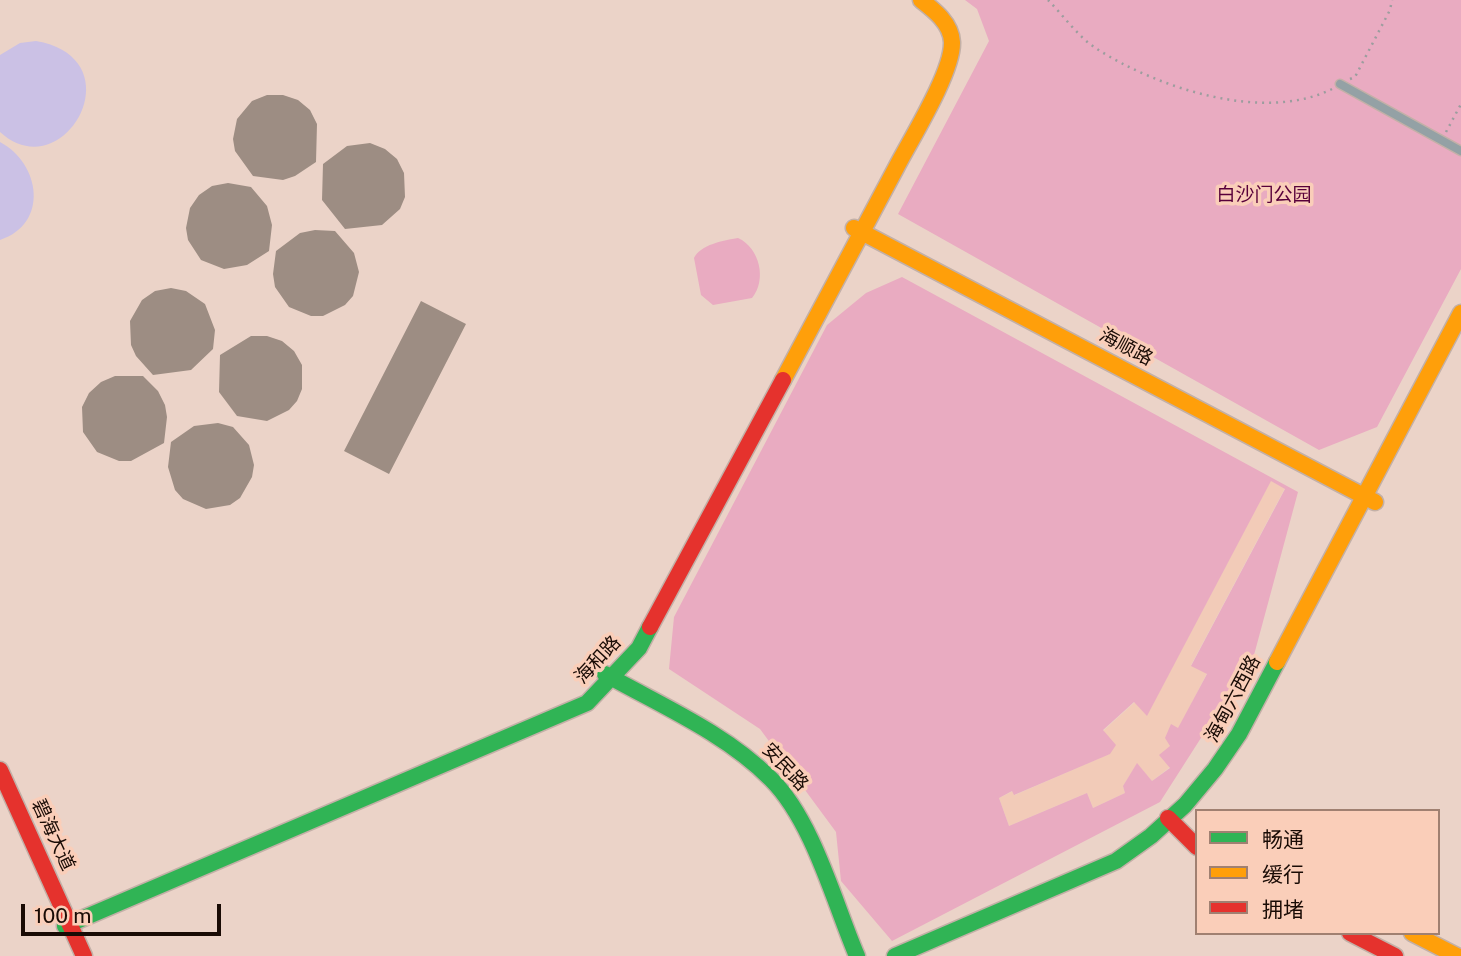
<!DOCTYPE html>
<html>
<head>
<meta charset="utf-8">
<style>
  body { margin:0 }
  #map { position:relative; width:1461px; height:956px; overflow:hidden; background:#ebd3c8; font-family:"Public Sans","Noto Sans SC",sans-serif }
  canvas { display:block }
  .legend { position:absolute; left:1195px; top:809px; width:245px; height:126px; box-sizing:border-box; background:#faceb9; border:2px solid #a08071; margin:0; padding:9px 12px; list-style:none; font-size:21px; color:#190b05 }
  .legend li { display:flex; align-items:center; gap:14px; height:35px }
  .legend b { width:35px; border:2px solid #a08071 }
  .scale { position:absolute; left:21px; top:904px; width:200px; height:32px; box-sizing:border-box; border:4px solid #190b05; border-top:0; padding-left:9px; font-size:21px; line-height:24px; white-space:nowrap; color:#190b05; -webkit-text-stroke:5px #faceb9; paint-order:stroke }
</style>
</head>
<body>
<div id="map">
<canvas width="1461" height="956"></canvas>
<ul class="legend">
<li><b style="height:9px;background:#30b455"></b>畅通</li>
<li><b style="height:9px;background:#ff9f0a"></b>缓行</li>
<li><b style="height:9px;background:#e5322d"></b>拥堵</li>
</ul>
<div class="scale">100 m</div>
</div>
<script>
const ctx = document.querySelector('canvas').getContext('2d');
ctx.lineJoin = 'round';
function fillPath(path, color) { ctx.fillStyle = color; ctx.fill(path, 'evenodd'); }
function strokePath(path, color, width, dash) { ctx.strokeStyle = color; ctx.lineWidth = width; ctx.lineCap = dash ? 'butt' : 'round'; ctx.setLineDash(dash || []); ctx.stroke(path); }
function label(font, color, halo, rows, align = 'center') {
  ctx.font = font + ' "Public Sans","Noto Sans SC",sans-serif'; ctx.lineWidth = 7; ctx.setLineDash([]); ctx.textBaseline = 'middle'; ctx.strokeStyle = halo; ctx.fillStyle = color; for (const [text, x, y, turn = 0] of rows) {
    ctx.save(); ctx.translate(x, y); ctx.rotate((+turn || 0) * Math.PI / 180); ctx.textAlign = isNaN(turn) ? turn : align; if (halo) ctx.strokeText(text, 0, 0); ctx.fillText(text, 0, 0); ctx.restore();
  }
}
fillPath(new Path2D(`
  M1271,480l14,8 -94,177 16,8 -37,73v21l-18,14 -15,-17 -14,22 2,7 -32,15 -6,-15 -78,33 -10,-28 14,-7 2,4 94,-41 -6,-23 32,-29 12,13z`), '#f2cbb8');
fillPath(new Path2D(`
  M965,0h496v269l-84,158 -58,23 -421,-236 91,-173 -12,-32z
  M738,238c22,10 29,42 14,60l-39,7 -12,-10 -7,-37c6,-13 30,-18 44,-20z
  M902,277l396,215 -44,163 -94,147 -268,139 -51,-60 -5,-49 -76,-103 -91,-60 5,-52 153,-292 39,-32zM1271,481l14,8 -94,177 16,8 -29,54 -7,-4 -6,14 5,8 -11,9 11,13 -18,13 -15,-18 -14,23 2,7 -32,15 -6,-15 -78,33 -10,-28 13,-7 2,4 96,-41 6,-9 -13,-15 31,-28 13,14z`), '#e9abc1');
fillPath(new Path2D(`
  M36,41c102,18 27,149 -36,91v-77l20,-12z
  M0,142c41,22 49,82 0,98z`), '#cbc1e5');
fillPath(new Path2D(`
  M267,95h16l15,5 12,10 7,14 -1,38 -21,14 -12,4 -30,-4 -18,-25 -2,-12 4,-20 15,-18z
  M370,143l15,6 12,10 7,14 1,24 -5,12 -18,16 -37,4 -23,-29 1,-36 24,-18z
  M228,183l23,4 16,19 5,19 -3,26 -22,14 -23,4 -23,-9 -13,-20 -2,-12 4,-20 9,-13 13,-9z
  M315,230l20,1 19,22 5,19 -6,24 -8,9 -22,11h-12l-22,-9 -14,-20 -2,-13 3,-23 24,-18z
  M171,288l15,3 19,13 10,26 -2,19 -22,21 -38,5 -17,-19 -5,-11 -1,-24 12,-21 13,-9z
  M421,301l45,23 -77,150 -45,-23z
  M251,336h16l15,5 12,10 8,14v24l-5,12 -8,9 -22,11 -30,-5 -18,-24 1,-37z
  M115,376h28l15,15 7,14 2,12 -3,26 -33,18h-12l-22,-9 -14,-20 -1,-25 7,-14 12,-11z
  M218,423l15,4 16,18 5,20 -2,12 -12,21 -10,7 -24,4 -23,-10 -8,-9 -7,-23 3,-25 23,-16z`), '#9d8d83');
const lane = new Path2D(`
  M1340,84l121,67`);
const fast = new Path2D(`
  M605,674c57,32 120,59 166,105 42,42 63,123 86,177
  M65,926l522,-223 52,-55 11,-21
  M895,956l221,-95 35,-25 34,-31 30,-36 24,-35 38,-72`);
const slow = new Path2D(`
  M854,228l521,274
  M783,380c38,-71 75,-142 113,-212 15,-29 57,-96 56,-126 -1,-19 -18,-32 -31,-42
  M1277,662l184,-349
  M1412,933l45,23`);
const jam = new Path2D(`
  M650,627l133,-247
  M0,770l84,186
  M1168,818l29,29
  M1350,933l45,23`);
strokePath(lane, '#c3b0a7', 11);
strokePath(fast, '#c3b0a7', 19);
strokePath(slow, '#c3b0a7', 19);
strokePath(jam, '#c3b0a7', 19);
strokePath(new Path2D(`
  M1048,0c15,15 31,38 49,49 61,39 167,74 235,40
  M1350,79l5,-2 35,-67 2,-10
  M1446,132l15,-28`), '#9c9d9e', 2.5, [2, 5]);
strokePath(lane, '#94a1a5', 8);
strokePath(fast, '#30b455', 16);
strokePath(slow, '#ff9f0a', 16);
strokePath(jam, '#e5322d', 16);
label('19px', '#58003a', '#faceb9', [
  ["白沙门公园",1264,195]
]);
label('19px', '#190b05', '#faceb9', [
  ["海顺路",1126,347,28],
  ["海和路",598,660,-47],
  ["海甸六西路",1233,699,-62],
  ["安民路",785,767,47],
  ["碧海大道",53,835,65]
]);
</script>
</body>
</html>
